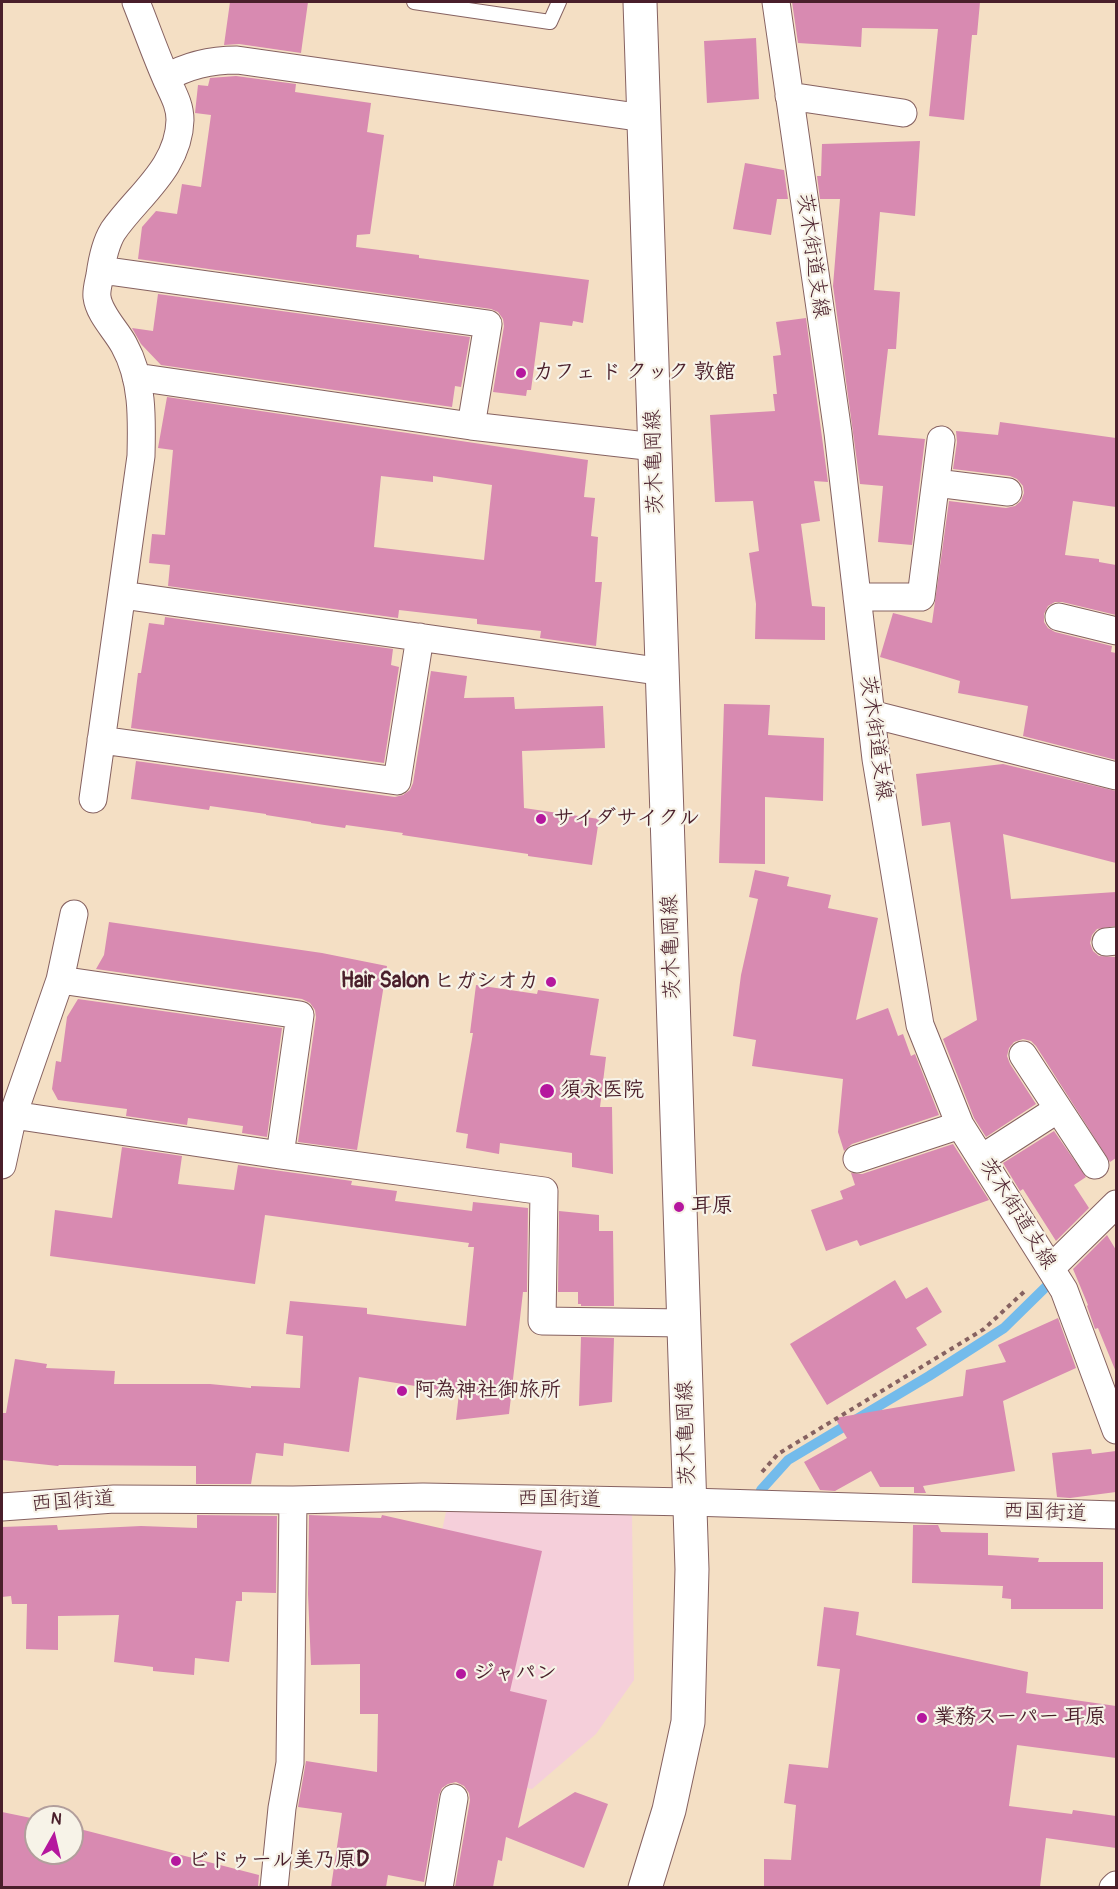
<!DOCTYPE html>
<html>
<head>
<meta charset="utf-8">
<style>
  body { margin:0 }
  #map { position:relative; width:1118px; height:1889px; overflow:hidden; background:#f4dfc4; font-family:Pangolin,sans-serif }
  canvas { display:block }
  .frame { position:absolute; inset:0; border:3px solid #4a1f2b; pointer-events:none }
  .north { position:absolute; left:24px; top:1805px; width:60px; height:60px; box-sizing:border-box; background:#f7f3e8; border:2px solid #b29e9c; border-radius:50%; rotate:8deg; font-size:16px; font-weight:700; line-height:24px; text-align:center; color:#4a1f2b }
  .north::after { content:''; display:block; margin:auto; width:21px; height:27px; background:#b5179e; clip-path:polygon(50% 0,100% 100%,50% 72%,0 100%) }
</style>
</head>
<body>
<div id="map">
<canvas width="1118" height="1889"></canvas>
<div class="frame"></div>
<div class="north">N</div>
</div>
<script>
const ctx = document.querySelector('canvas').getContext('2d');
ctx.lineJoin = 'round';
function fillPath(path, color) { ctx.fillStyle = color; ctx.fill(path, 'evenodd'); }
function strokePath(path, color, width, dash) { ctx.strokeStyle = color; ctx.lineWidth = width; ctx.lineCap = dash ? 'butt' : 'round'; ctx.setLineDash(dash || []); ctx.stroke(path); }
function label(font, color, halo, rows, align = 'center') {
  ctx.font = font + ' Pangolin,"Klee One",sans-serif'; ctx.lineWidth = 4.5; ctx.setLineDash([]); ctx.textBaseline = 'middle'; ctx.strokeStyle = halo; ctx.fillStyle = color; for (const [text, x, y, turn = 0] of rows) {
    ctx.save(); ctx.translate(x, y); ctx.rotate((+turn || 0) * Math.PI / 180); ctx.textAlign = isNaN(turn) ? turn : align; if (halo) ctx.strokeText(text, 0, 0); ctx.fillText(text, 0, 0); ctx.restore();
  }
}
fillPath(new Path2D(`
  M446,1512l186,1 2,167 -38,54 -64,55 -139,-29z`), '#f5cfda');
strokePath(new Path2D(`
  M761,1490l27,-30 141,-84 75,-48 52,-51`), '#73bbeb', 10);
fillPath(new Path2D(`
  M230,2h78l-7,51 -62,-9 -15,1z
  M792,2h188l-3,33h-5l-8,85 -35,-4 9,-87 -76,-1 -1,19 -63,-4z
  M756,38l3,61 -52,4 -3,-62z
  M236,76l60,8 -1,8 76,11 -4,29 17,3 -14,99 -13,1 -1,12 63,8v3l170,22 -6,43 -10,-2 -1,5 -32,-4 -9,68h-4l-1,6 -33,-4 11,-66 -1,-7 -5,-7 -7,-3 -353,-50 4,-32 14,-16 21,3 5,-30 19,3 10,-72 -16,-2 3,-28 10,1 2,-8z
  M920,141l-5,75 -35,-4 -6,78 26,2 -4,57h-8l-10,86 47,4 -13,106 -34,-3 5,-56 -23,-2 -27,-198 7,-87h-20l-3,-23h4l1,-32z
  M745,163l39,7 4,29h-11l-6,36 -38,-6z
  M158,294l312,43 -9,50 -6,-1 -3,21 -291,-42 -20,-21 -9,-16 21,3z
  M806,318l22,164 -14,-1 6,40 -19,3 11,82 13,1v33l-70,-1 1,-35 -7,-51 10,-2 -6,-50 -38,1 -5,-87 65,-4 -2,-17h4l-4,-38 8,-1 -5,-33z
  M167,397l421,63 -4,37 11,1 -4,38 7,1 -3,45h7l-6,64 -56,-8 1,-7 -64,-7v-5l-78,-9 -1,8 -230,-32 2,-21 -21,-2 3,-29 13,1 8,-85 -15,-2zM381,476l52,6v-6l59,9 -8,75 -110,-13z
  M1000,422l116,16v69l-43,-6 -8,54 34,4v3l17,3v50l-54,-13h-7l-7,4 -4,8v8l4,6 7,4 57,14 -1,6 5,1v107l-93,-24 5,-30 -70,-13 2,-12 -80,-24 13,-44 39,10 17,-122 57,7 9,-2 6,-5 3,-8 -1,-7 -6,-7 -7,-3 -57,-7 4,-27 -1,-11 42,4z
  M165,617l228,32 -2,16 8,2 -15,96 -253,-35 7,-55h3l8,-50 15,2z
  M431,671l36,5 -3,22 50,-1 1,12 88,-3 2,42 -83,3 2,57 75,11 -7,46 -64,-9v-2l-126,-19 1,-2 -57,-8 -1,3 -34,-5v-1l-45,-7v-1l-56,-8 -1,4 -78,-11 5,-38 259,36 8,-2 7,-5 3,-7z
  M724,704l46,1 -2,30 56,3 -1,63 -58,-4v67l-46,-1z
  M1003,764l113,27v72l-113,-29 8,65 105,-7v34l-19,3 -5,6 -2,8 3,8 6,5 17,1v201l-6,4 -74,-116 -5,-5 -8,-2 -9,3 -5,6 -2,8 3,8 26,40 -50,33 -12,-19 -31,-79 34,-19 -27,-198 -28,4 -6,-52z
  M755,870l34,7 -2,9 44,9 -3,13 50,10 -22,102 32,-12 10,28 5,-2 8,22 4,-2 24,61 -87,29 -8,7 -6,-19 5,-53 -91,-13 4,-26 -23,-4 8,-61 17,-76 -9,-2z
  M109,922l213,31 65,13 -30,184 -59,-8 18,-125 -1,-7 -5,-7 -8,-4 -206,-30 8,-14z
  M476,985l61,9 1,-4 61,9 -9,56 16,2 -6,50h12l1,67 -41,-7v-14l-72,-10 -1,11 -33,-6 2,-14 -12,-2 17,-99h-3z
  M78,999l204,29 -15,109 -25,-4 1,-7 -55,-8 -1,7 -61,-9 1,-7 -69,-9 -6,-11 4,-28 5,1 6,-45z
  M1054,1131l32,46 -12,8 15,23 -33,33 -33,-52 -3,2 -17,-28z
  M953,1144l36,56 -129,46 -3,-6 -31,11 -15,-41 32,-11 -3,-8 15,-6 -4,-12 11,1z
  M122,1147l60,9 -4,28 56,6 4,-25 114,16 -1,4 46,6 -2,10 77,10 1,-9 55,6 -1,84h-4l-14,122 -53,6 3,-27 -100,-16 -10,75 -65,-9 -1,13 -27,-3 -5,31h-55v-18l-137,-1 -1,1 -56,-6v-47h4l9,-54 32,5 -1,4 69,3 -1,13h96l41,4v-2l49,2 3,-52 -17,-2 4,-33 77,7v6l99,12 8,-79h-6l1,-4 -204,-28 -10,69 -205,-28 5,-46 57,8z
  M559,1211l40,4v16h14l1,75h-33v-2h-3v-12h-20z
  M1107,1235l9,15v122l-18,-44 -3,1 -8,-23 1,-1 -15,-36z
  M895,1280l11,19 21,-12 15,25 -26,16 11,17 -100,60 -37,-61z
  M1058,1318l18,50 -73,33 12,70 -92,15 3,7h-12v-6h-34l-9,-16 -36,20 -15,-1 -16,-28 43,-24 -12,-20 128,-22 3,-26 40,-8 -8,-17z
  M581,1337l33,1 -2,64 -33,4z
  M1091,1449l1,5 24,-3v41l-46,6 -13,-1 -5,-44z
  M197,1515l80,1 -1,77 -34,-1v9h-6l-7,61 -34,-4 -1,17 -41,-4v-4l-39,-5 5,-47 -61,1v34l-32,-1 1,-45h-15l-1,-8 -9,1v-70l55,-2 1,5 83,-4 56,2z
  M309,1515l72,3 1,-3 160,36 -32,140 37,9 -29,128 57,-36 33,12 -24,64 -78,-31 -4,24 -4,-1 -5,27h-38l15,-87 -1,-7 -5,-7 -8,-4 -8,2 -6,4 -3,7 -15,87 -36,-7 -2,12h-55l11,-74 -44,-6 8,-46 71,11 1,-58h-18v-50l-49,1 -3,-71z
  M913,1525h25l3,7 47,1v22l51,3 -1,4h65v47h-92v-10l-9,-1 1,-12 -91,-3z
  M824,1607l35,5 -3,23 172,37 -2,21 90,13v52l-99,-13 -8,61 63,8 1,-4 43,6v32l-70,-10 -6,49h-276v-28l27,1 5,-55 -12,-2 5,-39 39,4 12,-99 -23,-3z
  M2,1812l34,7v34h36v-26l187,48 -1,12h-256z`), '#d88ab1');
const service = new Path2D(`
  M414,2l136,20 9,-20`);
const minor = new Path2D(`
  M776,2l62,431 38,326 44,266 40,100 104,165 52,140
  M166,78c22,-13 45,-18 71,-18l407,58
  M789,96l114,17
  M101,270l387,54 -17,102
  M136,377l335,49 184,21
  M936,483l72,9
  M122,595l542,77
  M857,597h64l20,-157
  M1059,617l57,14
  M871,714l245,62
  M101,740l296,41 23,-144
  M93,799l48,-343c1,-38 2,-77 -17,-111 -8,-15 -25,-31 -27,-48 -1,-7 2,-16 3,-22 2,-15 5,-31 13,-44 24,-35 66,-63 67,-111 0,-16 -8,-28 -14,-42 -11,-25 -20,-51 -30,-76
  M1106,942l10,-1
  M60,980l240,35 -20,140
  M1023,1055l72,110
  M13,1115l267,40 264,36 -2,130 142,2
  M982,1158l76,-49
  M857,1159l103,-34
  M2,1165l11,-50 47,-135 14,-66
  M1051,1268l65,-64
  M2,1507l112,-8 179,1 130,-3 267,5 426,13
  M274,1888l8,-80 8,-45 3,-263
  M439,1888l15,-90
  M1113,1888l3,-3`);
const primary = new Path2D(`
  M640,2l52,1567 -4,153 -19,88 -24,78`);
strokePath(service, '#866261', 16);
strokePath(minor, '#866261', 29);
strokePath(primary, '#866261', 35);
strokePath(new Path2D(`
  M762,1472l16,-18 206,-125 42,-39`), '#866261', 4, [4.5, 4.5]);
strokePath(service, '#fff', 14);
strokePath(minor, '#fff', 27);
strokePath(primary, '#fff', 33);
for (const [x, y, r, color] of [
  [521,373,6,"#b5179e"],
  [541,819,6,"#b5179e"],
  [551,982,6,"#b5179e"],
  [547,1091,8,"#b5179e"],
  [679,1207,6,"#b5179e"],
  [402,1391,6,"#b5179e"],
  [461,1674,6,"#b5179e"],
  [922,1718,6,"#b5179e"],
  [176,1861,6,"#b5179e"]
]) { const dot = new Path2D(); dot.arc(x, y, r, 0, 2 * Math.PI); ctx.fillStyle = color; ctx.fill(dot); strokePath(dot, '#f7f3e8', 2); }
label('21px', '#4a1f2b', '#f7f3e8', [
  ["茨木街道支線",812,256,82],
  ["茨木亀岡線",655,462,-92],
  ["茨木街道支線",875,738,82],
  ["茨木亀岡線",672,947,-92],
  ["茨木街道支線",1017,1214,58],
  ["茨木亀岡線",687,1433,-92],
  ["西国街道",559,1500,1],
  ["西国街道",73,1502,-4],
  ["西国街道",1045,1513,2]
]);
label('bold 21px', '#4a1f2b', '#f7f3e8', [
  ["カフェ ド クック 敦館",533,373],
  ["サイダサイクル",553,819],
  ["Hair Salon ヒガシオカ",539,982,"right"],
  ["須永医院",560,1091],
  ["耳原",691,1207],
  ["阿為神社御旅所",414,1391],
  ["ジャパン",473,1674],
  ["業務スーパー 耳原",934,1718],
  ["ビドゥール美乃原D",188,1861]
], 'left');
</script>
</body>
</html>
